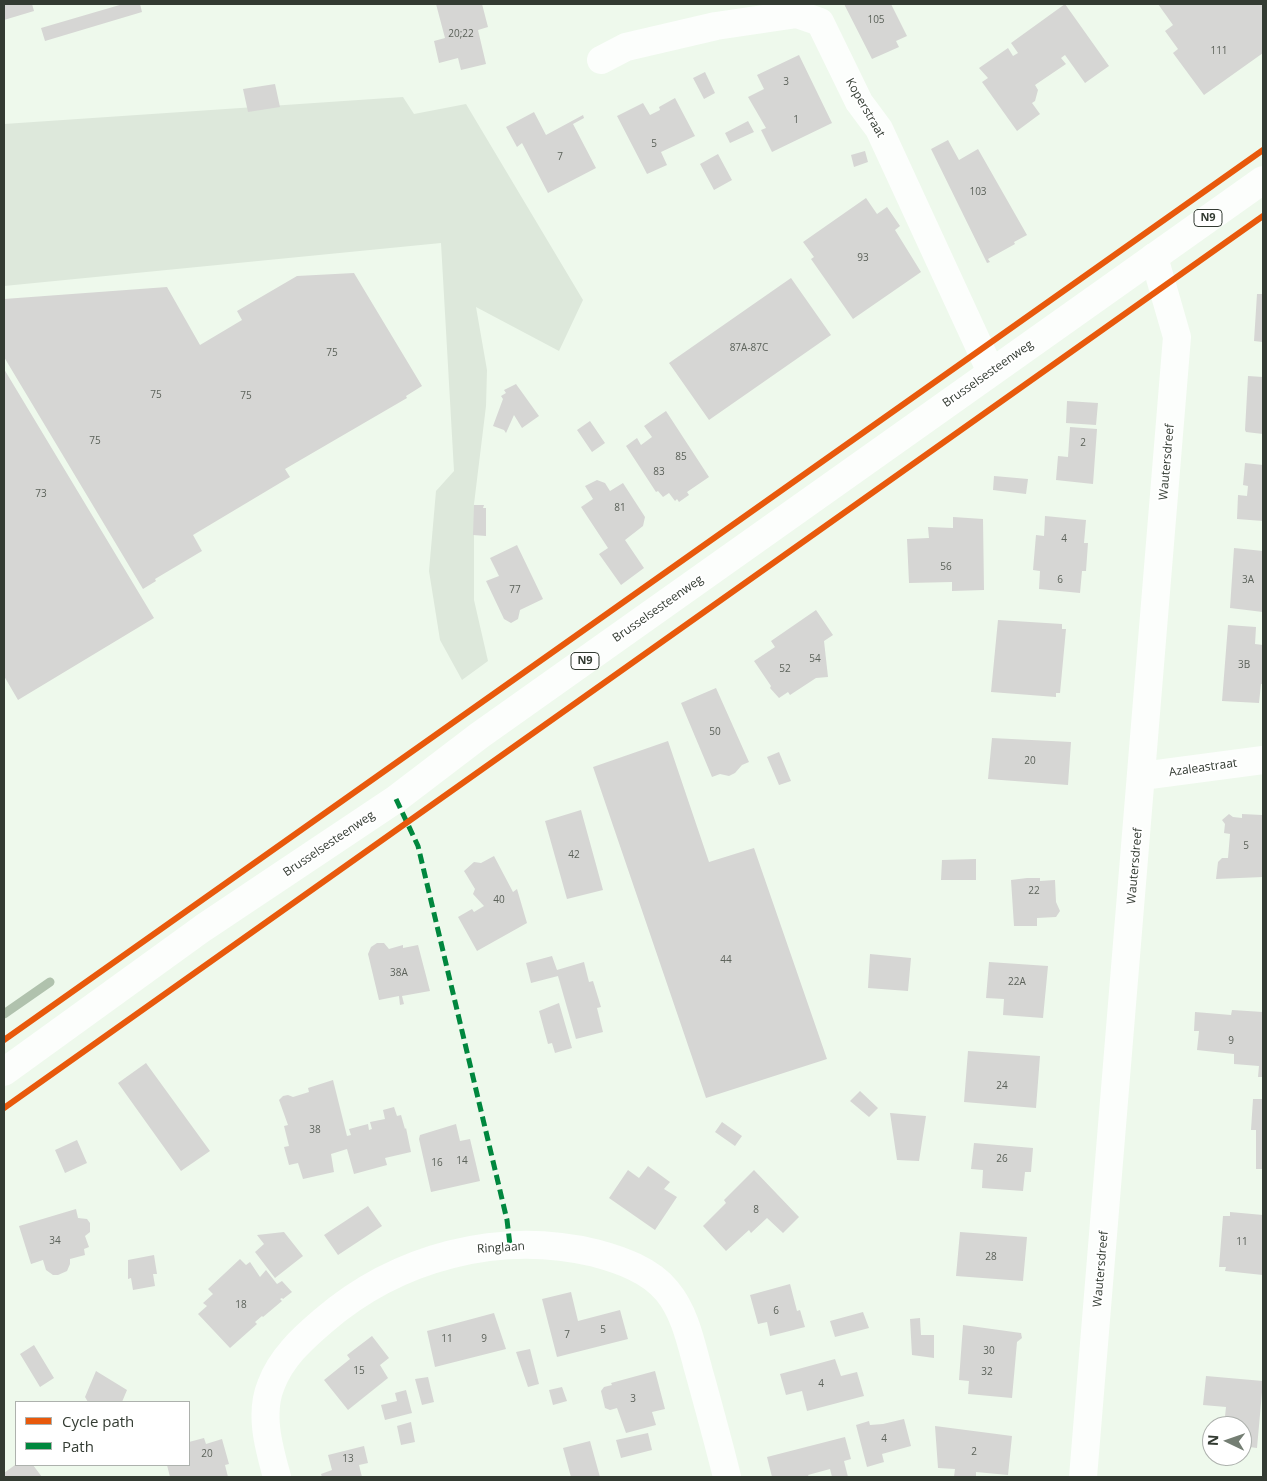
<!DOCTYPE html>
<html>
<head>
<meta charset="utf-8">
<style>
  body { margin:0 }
  #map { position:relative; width:1267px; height:1481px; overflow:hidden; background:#eef9ec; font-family:"Open Sans",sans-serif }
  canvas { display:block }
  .frame { position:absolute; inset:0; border:5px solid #333b32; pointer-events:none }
  .legend { position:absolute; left:15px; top:1401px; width:175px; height:65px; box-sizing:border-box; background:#fff; border:1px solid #adb1ad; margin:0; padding:6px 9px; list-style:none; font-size:15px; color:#333b32 }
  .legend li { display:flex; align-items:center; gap:10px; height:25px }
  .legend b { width:25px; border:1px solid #adb1ad }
  .north { position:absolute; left:1202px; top:1416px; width:50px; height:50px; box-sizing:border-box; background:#fff; border:1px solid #adb1ad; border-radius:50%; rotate:273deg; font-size:14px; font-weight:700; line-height:20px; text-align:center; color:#333b32 }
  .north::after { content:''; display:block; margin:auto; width:18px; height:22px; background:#747e73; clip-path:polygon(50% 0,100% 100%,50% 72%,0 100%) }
</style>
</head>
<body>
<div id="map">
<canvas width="1267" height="1481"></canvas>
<div class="frame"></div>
<ul class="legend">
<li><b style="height:6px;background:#e8590c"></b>Cycle path</li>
<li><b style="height:6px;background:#00873e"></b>Path</li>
</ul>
<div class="north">N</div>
</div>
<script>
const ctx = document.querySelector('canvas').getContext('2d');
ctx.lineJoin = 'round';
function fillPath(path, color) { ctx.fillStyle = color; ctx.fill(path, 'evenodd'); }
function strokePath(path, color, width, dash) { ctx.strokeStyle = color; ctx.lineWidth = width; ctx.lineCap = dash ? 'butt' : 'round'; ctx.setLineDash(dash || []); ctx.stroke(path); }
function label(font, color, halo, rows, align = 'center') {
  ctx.font = font + ' "Open Sans",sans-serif'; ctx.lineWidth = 4; ctx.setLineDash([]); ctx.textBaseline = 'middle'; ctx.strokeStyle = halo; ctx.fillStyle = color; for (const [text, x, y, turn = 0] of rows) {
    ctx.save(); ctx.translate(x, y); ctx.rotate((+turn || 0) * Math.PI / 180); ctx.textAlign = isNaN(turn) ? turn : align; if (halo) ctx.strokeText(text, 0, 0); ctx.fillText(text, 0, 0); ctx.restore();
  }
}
fillPath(new Path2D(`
  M403,97l11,17 52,-10 117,196 -24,51 -83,-44 11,63 -1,36 -12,98v96l14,61 -26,19 -22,-40 -11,-69 7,-80 18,-20 -13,-228 -437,43v-162z`), '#dde8db');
strokePath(new Path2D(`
  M4,1014l46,-32`), '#b0c2ad', 9);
fillPath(new Path2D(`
  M4,4h28l2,7 -30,9z
  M123,4h17l2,8 -97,29 -4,-13z
  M436,4h46l6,23 -10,3 8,34 -25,6 -3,-12 -19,5 -5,-22 11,-3z
  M844,4h47l16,32 -11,5 3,6 -27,12z
  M1065,4l44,62 -24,17 -20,-28 -4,3 5,6 -31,21 3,5 -3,11 -3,2 8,11 -23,17 -35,-49 6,-4 -9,-10 29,-20 5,8 5,-3 -7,-10z
  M1158,4h105v49l-59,42 -31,-42 5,-4 -13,-18 8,-6z
  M799,55l33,68 -60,29 -11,-22 5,-2 -18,-31 16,-8 -7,-14z
  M705,72l10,21 -11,6 -11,-21z
  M275,84l5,23 -32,5 -5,-23z
  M675,98l20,38 -34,16 6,13 -20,9 -30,-58 26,-13 7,12 10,-5 -1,-3z
  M534,112l12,23 37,-20 1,3 -11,6 23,44 -48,25 -26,-50 -5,4 -11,-20z
  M748,121l6,11 -24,11 -5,-10z
  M948,140l11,20 19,-11 49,86 -13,7 1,2 -27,15 2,3 -3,1 -56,-114z
  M865,151l3,11 -14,5 -3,-12z
  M718,154l14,26 -18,10 -14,-26z
  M866,198l11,16 10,-7 13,19 -5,4 26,42 -68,47 -42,-60 3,-2 -11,-15z
  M354,273l68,113 -16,10 1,2 -122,71 5,8 -97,58 9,16 -47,28 1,2 -13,8 -139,-232v-58l163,-12 33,58 42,-25 -5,-9 60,-35z
  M791,278l40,57 -122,85 -40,-57z
  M1257,294h6v48l-9,-1z
  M4,369l150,249 -136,82 -14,-24z
  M1248,376l15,1v57l-17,-2 -1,-2z
  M516,384l23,32 -17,12 -8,-13 -8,18 -2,-3 -11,-4 10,-27 -2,-3 5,-3 -2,-3z
  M1067,401l31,2 -2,22 -30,-2z
  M666,411l43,66 -22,15 2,3 -10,7 -2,-3 -2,2 -6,-8 -6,4 -5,-6 -2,1 -30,-46 11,-8 4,7 11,-8 -8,-11z
  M590,421l15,22 -13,9 -15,-22z
  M1070,427l27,2 -4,55 -37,-4 2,-24 10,1z
  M1245,463l18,2v56l-26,-2 1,-24 9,1 1,-10 -5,-1z
  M994,476l34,3 -2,15 -33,-4z
  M597,480l8,3 5,8 13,-8 22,34 -2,9 -18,14 19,28 -23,17 -22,-31 9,-6 -27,-41 12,-8 -8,-13z
  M474,505h10l-1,3h3v28l-13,-1z
  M1045,516l41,4 -2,23h4l-2,28h-4l-2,22 -41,-4 1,-18 -7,-1 3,-35 8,1z
  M953,517l30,2 1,71 -32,1v-9l-43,1 -2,-44 22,-1 -1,-11 25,1z
  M517,545l26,54 -23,11 -2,9 -7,4 -7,-4 -18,-38 13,-5 -9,-18z
  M1234,548l29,3v61l-33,-4z
  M816,610l17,25 -9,6 4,36 -12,1 -26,17 -2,-3 -9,6 -9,-10 1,-2 -17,-25 21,-14 -4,-6z
  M998,620l64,4v5h4l-6,64h-4v4l-65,-5z
  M1228,625l28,2 -1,17 8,1v39h-2l-2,19 -37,-2z
  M716,688l33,74 -7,3 -7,8 -6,3 -9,-2 -8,3 -31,-74z
  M992,738l79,4 -3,43 -80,-6z
  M668,741l41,121 45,-14 73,211 -121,39 -113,-331z
  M779,752l12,29 -12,4 -12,-28z
  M581,810l22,80 -36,9 -22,-78z
  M1229,814l4,3 9,1v-4l20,1 1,62 -47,2 2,-17 4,-4h6l2,-24 -6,-1 1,-9 -3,-4z
  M494,856l19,36 4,-3 10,34 -50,28 -19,-34 14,-8 2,3 10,-6 -11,-12 2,-5 -11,-18 10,-9 7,1z
  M976,859v21h-35l1,-20z
  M1027,878h13v3l15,-1 1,22 4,9 -4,6 -19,1v8h-23l-3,-46z
  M377,943h7l5,6 14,-4v3l15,-3 12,46 -28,5 2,8 -4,1 -1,-9 -20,4 -11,-46 3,-7z
  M870,954l41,4 -3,33 -40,-3z
  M552,956l5,14 27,-8 5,20 4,-1 8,26 -4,1 6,24 -27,7 -18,-63 -27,7 -5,-20z
  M989,962l59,4 -5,52 -40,-3 1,-16 -18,-1z
  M559,1003l13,45 -17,5 -3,-10 -4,1 -9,-33z
  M1232,1010l31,2v65h-5l1,-11 -25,-2v-10l-37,-4 2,-19h-5l1,-19 36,3z
  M968,1051l72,5 -4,52 -72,-6z
  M146,1063l64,88 -29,20 -63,-88z
  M333,1080l14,56 4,-1 -2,-6 19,-5 1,6 3,-1 -2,-7 15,-3 -2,-9 11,-3 3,9 4,-1 4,14 1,-1 5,24 -26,6 2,7 -33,9 -7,-25 -16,5 3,18 -31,7 -5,-16 -9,2 -5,-18 5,-1 -5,-20 4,-1 -9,-25 4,-4 5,-1 5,2 16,-5 -1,-4z
  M860,1091l18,17 -9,9 -19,-16z
  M1253,1099h10v70h-7v-39h-5z
  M890,1113l36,3 -7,45 -22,-1z
  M722,1122l20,14 -7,10 -20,-14z
  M456,1124l4,17 10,-2 10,42 -49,11 -12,-53 1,-4z
  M77,1140l10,23 -22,10 -10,-23z
  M974,1143l59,5 -2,24h-6l-2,19 -41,-3 1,-18 -12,-1z
  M648,1166l22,16 -6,7 13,8 -22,33 -46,-32 19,-28 11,8z
  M754,1170l45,47 -16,16 -16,-15 -16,15 -2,-3 -23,21 -23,-25 23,-23 -2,-3z
  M368,1206l14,20 -44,29 -14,-20z
  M76,1209l2,9 9,1 3,4v9l-5,4 4,11 -5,2 1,6 -15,4v5l-3,7 -9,4h-5l-7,-5 -3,-10 -12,4 -12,-38z
  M1230,1212l33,3v60l-38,-4 1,-4h-7l4,-51h7z
  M284,1232l19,24 -28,22 -20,-26 9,-8 -7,-9z
  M960,1232l67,5 -4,44 -67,-5z
  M154,1255l3,19h-4l2,12 -22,4 -2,-12 -3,1v-19z
  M240,1259l6,6 4,-3 10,15 6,-7 11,14 5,-3 10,11 -9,7 -1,-1 -2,1 2,2 -19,16 -1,-1 -7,6 2,2 -27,24 -32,-34 9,-8 -4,-3 10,-9 -5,-5z
  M790,1284l7,27 3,-1 5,17 -35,9 -3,-14 -9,2 -8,-29z
  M571,1292l7,29 42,-11 8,29 -71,18 -15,-58z
  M863,1312l6,16 -34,9 -5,-16z
  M494,1313l12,36 -71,18 -8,-36z
  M920,1318l1,17h13v23l-22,-3 -2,-36z
  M963,1325l58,8 1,5 -5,4 -5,56 -44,-4 1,-13 -10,-1z
  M372,1336l17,22 -9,7 8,13 -40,32 -24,-30 26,-21 -3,-4z
  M34,1345l20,33 -14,9 -20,-33z
  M530,1349l9,35 -11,3 -12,-35z
  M835,1359l6,17 16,-4 7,24 -57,15 -5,-20 -16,4 -6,-21z
  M96,1371l31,19 -5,12h-34l-3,-5z
  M655,1371l10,38 -13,3 4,13 -30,8 -9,-25 -7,2 -5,-2 -4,-17 3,-4 8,-2 -1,-2z
  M1206,1376l57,5 -6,67 -15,-2v-20h-18l2,-19 -23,-2z
  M428,1377l6,25 -12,3 -7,-26z
  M562,1387l5,14 -14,4 -4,-15z
  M406,1390l6,23 -27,7 -4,-15 16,-4 -2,-8z
  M904,1419l7,27 -29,8 2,8 -17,5 -11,-42 13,-4 1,4 13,-1z
  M411,1422l4,20 -14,3 -4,-19z
  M935,1426l77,10 -4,39 -32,-3v5h-22l1,-8 -17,-1z
  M648,1433l4,17 -31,8 -5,-18z
  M845,1437l6,22 -7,2 4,16h-16l-2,-8 -22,6 1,2h-37l-5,-20z
  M204,1438l2,6 16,-5 7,25 -4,1 3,12h-58l-3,-12h22v-23z
  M590,1441l10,36h-29l-8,-29z
  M364,1446l4,17 -9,2 3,12h-40l-1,-3 11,-4 -4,-15z
  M15,1465h18l9,12h-38v-4z`), '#d6d6d4');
strokePath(new Path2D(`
  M601,60l25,-13 90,-21 81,-12 23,8 39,80 20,27 112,243
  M1142,776l121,-16
  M277,1477c-8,-29 -18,-63 -6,-92 10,-27 31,-46 52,-64 74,-64 176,-91 272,-68 26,7 55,17 72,38 20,24 25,58 34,88 9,33 18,65 26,98
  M1083,1477l94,-1140 -23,-80`), '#fcfefc', 28);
strokePath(new Path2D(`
  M4,1072l199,-144 193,-129 84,-64 783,-555`), '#fcfefc', 28);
strokePath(new Path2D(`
  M396,799l22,47 89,374 3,25`), '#00873e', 5, [10, 5]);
strokePath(new Path2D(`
  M4,1040l1259,-890
  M4,1108l1259,-892`), '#e8590c', 6);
label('10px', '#5c625a', null, [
  ["105",876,20],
  ["20;22",461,34],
  ["111",1219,51],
  ["3",786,82],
  ["1",796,120],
  ["5",654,144],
  ["7",560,157],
  ["103",978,192],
  ["93",863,258],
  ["87A-87C",749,348],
  ["75",332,353],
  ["75",156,395],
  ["75",246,396],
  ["75",95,441],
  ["2",1083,443],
  ["85",681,457],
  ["83",659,472],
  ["73",41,494],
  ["81",620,508],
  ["4",1064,539],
  ["56",946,567],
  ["6",1060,580],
  ["3A",1248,580],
  ["77",515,590],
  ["54",815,659],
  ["3B",1244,665],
  ["52",785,669],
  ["50",715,732],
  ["20",1030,761],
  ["5",1246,846],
  ["42",574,855],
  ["22",1034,891],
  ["40",499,900],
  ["44",726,960],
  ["38A",399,973],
  ["22A",1017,982],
  ["9",1231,1041],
  ["24",1002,1086],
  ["38",315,1130],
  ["26",1002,1159],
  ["14",462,1161],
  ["16",437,1163],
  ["8",756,1210],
  ["34",55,1241],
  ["11",1242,1242],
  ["28",991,1257],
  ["18",241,1305],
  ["6",776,1311],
  ["5",603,1330],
  ["7",567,1335],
  ["11",447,1339],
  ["9",484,1339],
  ["30",989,1351],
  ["15",359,1371],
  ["32",987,1372],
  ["4",821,1384],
  ["3",633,1399],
  ["4",884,1439],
  ["2",974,1452],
  ["20",207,1454],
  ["13",348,1459]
]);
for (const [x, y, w] of [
  [1208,218,28],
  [585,661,28]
]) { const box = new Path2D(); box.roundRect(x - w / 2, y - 8.5, w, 17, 4); ctx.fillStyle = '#fff'; ctx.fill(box); strokePath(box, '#333b32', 1); }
label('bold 11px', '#333b32', null, [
  ["N9",1208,218],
  ["N9",585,661]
]);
label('12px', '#333b32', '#fff', [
  ["Koperstraat",865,108,60],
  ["Brusselsesteenweg",988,374,-35],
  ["Wautersdreef",1167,462,-85],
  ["Brusselsesteenweg",658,609,-35],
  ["Azaleastraat",1203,768,-8],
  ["Brusselsesteenweg",329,844,-34],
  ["Wautersdreef",1135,866,-85],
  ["Ringlaan",501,1248,-4],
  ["Wautersdreef",1101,1269,-85]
]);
</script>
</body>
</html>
